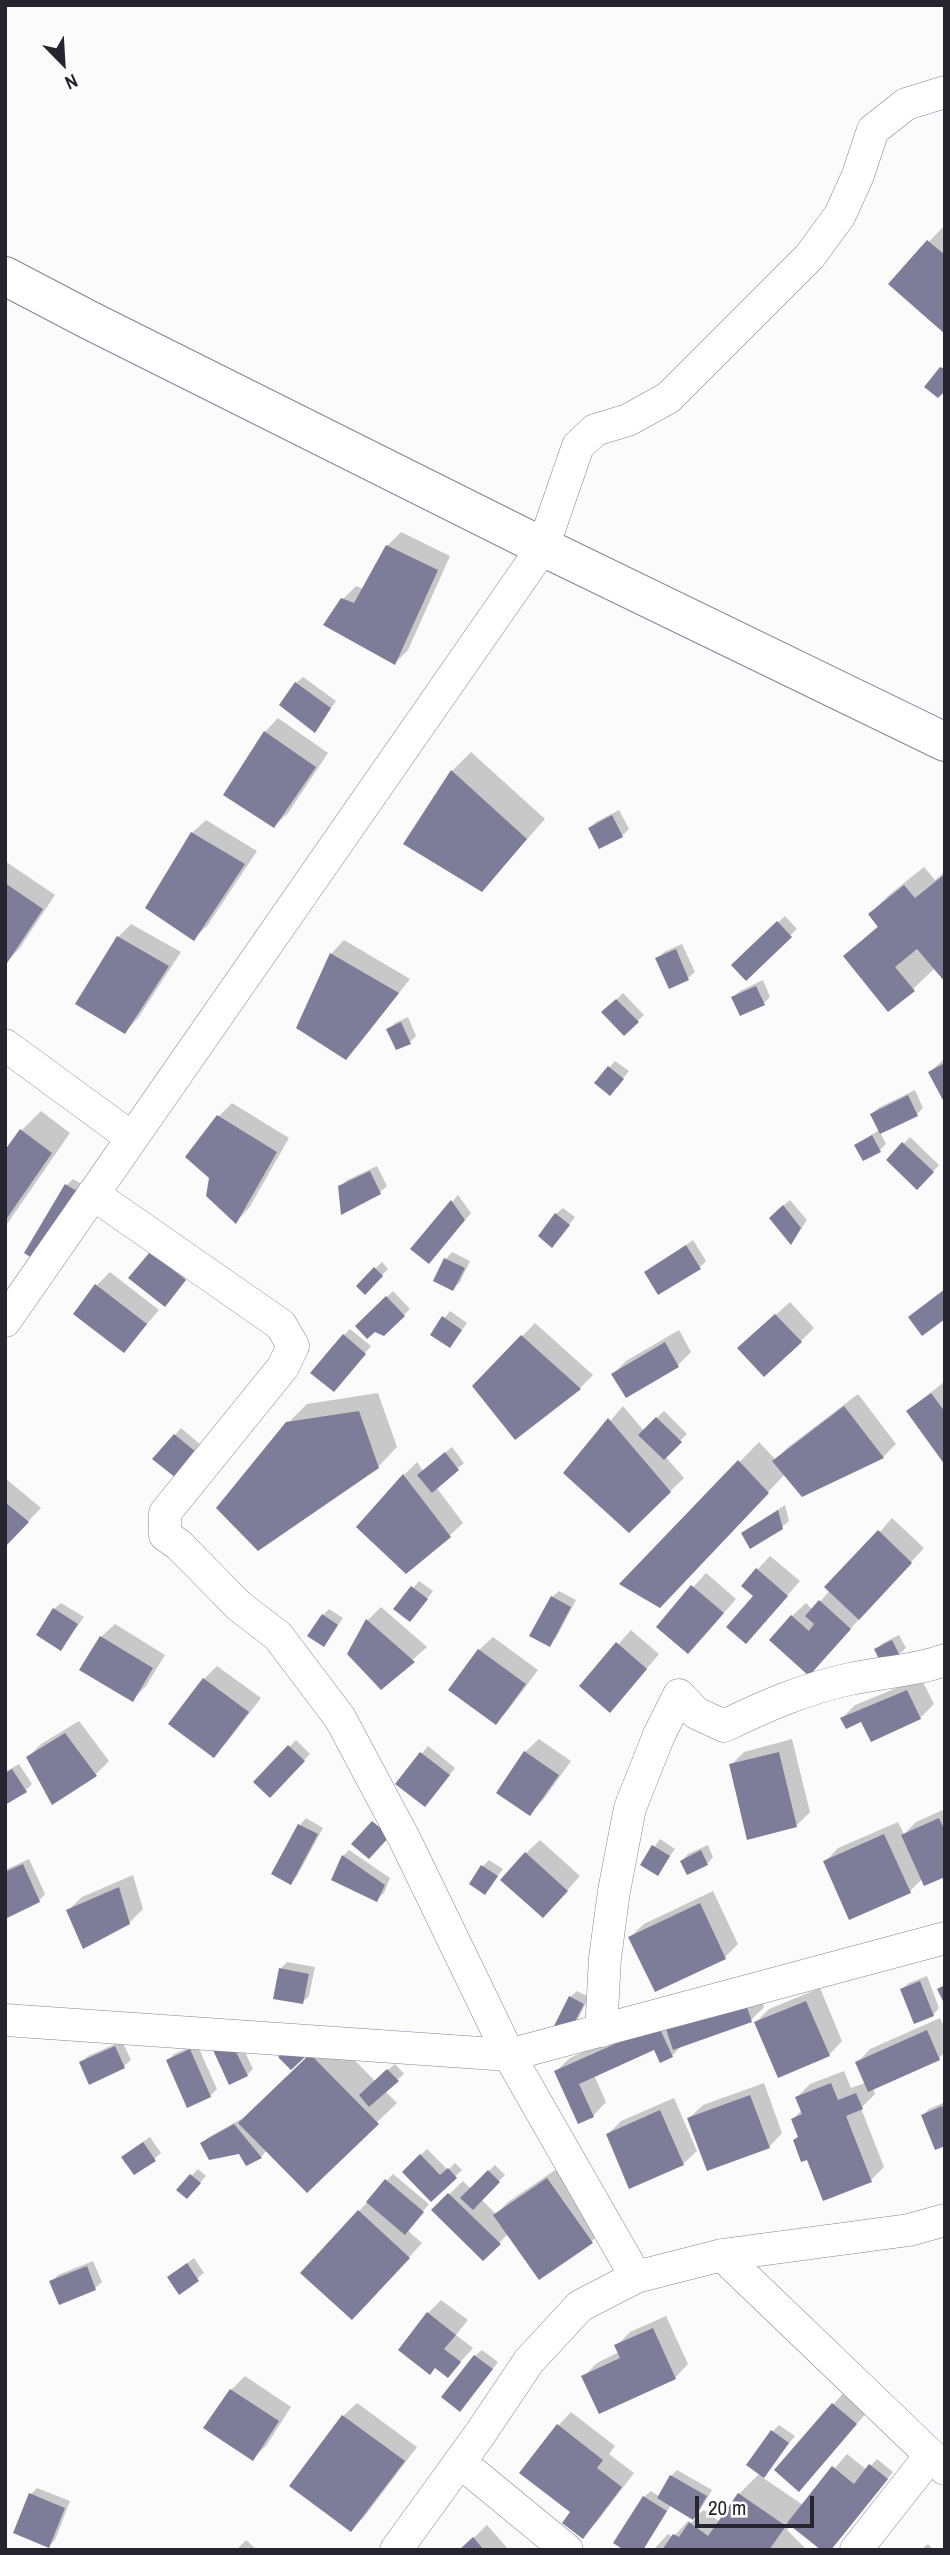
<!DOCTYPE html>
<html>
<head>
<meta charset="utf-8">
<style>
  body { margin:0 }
  #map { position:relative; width:950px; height:2555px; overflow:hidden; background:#fbfbfb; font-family:"Archivo Narrow",sans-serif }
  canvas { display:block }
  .frame { position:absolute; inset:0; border:7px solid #26252f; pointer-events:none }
  .north { position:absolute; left:28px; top:28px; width:70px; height:70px; -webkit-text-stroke:5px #fff; paint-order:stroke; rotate:156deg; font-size:19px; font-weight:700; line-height:28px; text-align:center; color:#26252f }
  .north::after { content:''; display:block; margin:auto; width:24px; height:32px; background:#26252f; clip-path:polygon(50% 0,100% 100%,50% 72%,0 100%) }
  .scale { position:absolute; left:695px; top:2496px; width:119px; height:32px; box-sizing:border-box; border:4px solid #26252f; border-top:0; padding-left:9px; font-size:21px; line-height:24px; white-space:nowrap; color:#26252f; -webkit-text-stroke:5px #fff; paint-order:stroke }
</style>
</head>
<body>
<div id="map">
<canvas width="950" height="2555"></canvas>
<div class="frame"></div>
<div class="north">N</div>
<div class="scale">20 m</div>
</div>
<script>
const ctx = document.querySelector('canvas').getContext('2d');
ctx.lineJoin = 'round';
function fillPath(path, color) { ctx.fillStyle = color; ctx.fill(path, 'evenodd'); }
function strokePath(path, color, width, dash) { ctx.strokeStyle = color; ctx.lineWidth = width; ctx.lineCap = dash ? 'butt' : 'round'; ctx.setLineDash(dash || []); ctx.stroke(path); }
fillPath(new Path2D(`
  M942,228l3,2v102l-55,-49z
  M401,532l49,24 -42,94 -13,13 -52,-64 13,-13 8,3 23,-43z
  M303,677l33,24 -21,30 -19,-48z
  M278,718l50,35 -40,60 -14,13 -9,-94z
  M471,752l74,67 -63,71 -30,-119z
  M619,810l10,19 -7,7 -22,11 -10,-19 6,-6z
  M206,820l51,31 -50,75 -14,13 -1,-106z
  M5,861l50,34 -36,54 -13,13z
  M924,867l11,13 10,-8v108l-10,-12 -22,21 -68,-33 34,-31 -9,-11 19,-19z
  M785,916l12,13 -51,49 -13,-13z
  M131,924l50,28 -43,66 -13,14 -7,-95z
  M344,940l66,39 -51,65 -13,14 -15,-104z
  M682,944l13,28 -7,6 -18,8 -13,-27 7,-7z
  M763,980l7,17 -6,6 -31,-6 7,-6z
  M623,993l21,22 -20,19 -20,-22z
  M408,1017l8,19 -6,6 -21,-13 6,-6z
  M945,1058v42l-15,-28z
  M615,1061l14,10 -13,16 -7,-19z
  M915,1090l8,18 -6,6 -37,18 6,12 -6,6 -24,-5 23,-15 -7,-16 6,-6z
  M232,1103l57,35 -40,70 -13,14 -17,-106z
  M41,1111l29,22 -65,94v-74l16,-22z
  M910,1137l29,28 -22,23 -29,-28z
  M377,1166l10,20 -7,6 -38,20 -2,-25 7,-7z
  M73,1179l12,7 -59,66 41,-67z
  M458,1195l13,18 -36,43 -22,-7z
  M790,1200l17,20 -15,23 -15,-32z
  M563,1208l12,9 -17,22 -2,-25z
  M693,1240l13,21 -6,6 -54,6z
  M452,1252l18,9 -10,21 -7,7 -18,-9 11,-21z
  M151,1253l40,19 -20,26z
  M382,1262l6,7 -23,24 -7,-7z
  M110,1272l49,38 -35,41 -27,-66z
  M393,1291l17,18 -26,25 -27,-8z
  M790,1302l24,26 -13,13 -48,-6z
  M450,1311l17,12 -17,23 -18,-12z
  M535,1323l58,52 -13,13 -106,-2z
  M350,1329l21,17 -31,37 4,-48z
  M679,1330l12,22 -13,13 -65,9 13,-13z
  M945,1381v81l-37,-51z
  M378,1393l19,54 -19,20 -91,-43 20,-20z
  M858,1394l38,50 -13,13 -98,17 -106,113 -58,-3 138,-142 17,18 11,-12z
  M623,1406l21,25 20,-20 23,23 -22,22 19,22 -55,53 -63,-58z
  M181,1428l20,17 -19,24 -27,-10z
  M452,1447l12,16 -28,24 27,36 -14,13 -45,-61 13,-13 6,9z
  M5,1478l36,30 -36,37z
  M785,1505l4,16 -7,6 -39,6z
  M892,1518l32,30 -102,112 -30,-44 14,-13 7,7z
  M770,1556l30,25 -41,47 -4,-32 2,-26z
  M706,1573l30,26 -34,39 -44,-12z
  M419,1581l14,10 -17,22 -20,-4z
  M559,1591l17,9 -20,38 -7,6 3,-47z
  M61,1603l23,14 -23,32 -7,-40z
  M381,1607l46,40 -46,41 -32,-34 19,-34z
  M329,1609l14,9 -19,27 -1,-30z
  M115,1624l50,31 -19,31 -14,14 -31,-63z
  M631,1630l28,24 -36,43 -42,-11z
  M899,1635l7,13 -7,6 -23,-4 7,-7z
  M493,1637l45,33 -29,39 -13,14 -17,-73z
  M217,1666l44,32 -34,44 -13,14 -10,-77z
  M921,1678l13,26 -14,14h-78l13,-13z
  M79,1721l30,40 -13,13 -68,-17 13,-13z
  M539,1739l32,22 -28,39 -13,13 -5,-61z
  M792,1739l18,73 -13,13 -66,-60 13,-13z
  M296,1740l14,14 -40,42 -15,-14z
  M428,1746l27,22 -24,31 -34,-15z
  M19,1764l13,20 -6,6 -21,11v-29z
  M945,1809v66l-23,4 -12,12 -85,-29 13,-14 60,-26 6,12 12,-12z
  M306,1818l17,10 -26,48 -7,7 10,-58z
  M660,1839l15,10 -18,25 -15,-9z
  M540,1840l40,36 -24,27 -30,-50z
  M708,1845l5,12 -6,7 -25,-3 6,-7z
  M349,1850l41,28 -6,15 -7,6 -34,-43z
  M29,1859l16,35 -6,7 -31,14 -3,-1v-44z
  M489,1860l14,9 -18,23 -2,-26z
  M133,1875l10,34 -14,14 -61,-13 14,-13z
  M713,1891l25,53 -13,13 -95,-20 14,-13z
  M287,1962l28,5 -6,29 -6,6 -22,-34z
  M927,1976l12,32 -6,7 -31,-26 7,-6z
  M820,1988l22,53 -13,14 -73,-33 13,-13z
  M758,1989l6,18 -13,13 -68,24 -11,12 -17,-8 -61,27 12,27 -13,14 -37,-45 14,-13 102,-46z
  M577,1991l12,6 -14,28 -5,-28z
  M940,2018l5,10v24l-6,6 -66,30 2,6 -14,14 23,59 -13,13 -63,-22 -13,-18 4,-5 -6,-16 9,-9 -5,-13 13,-13 34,-13 7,17 14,-5 -8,-20 13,-14z
  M331,2036l44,45 20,-17 9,10 -19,17 12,12 -90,87 -40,-40 -6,7 -59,-14 7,-6 32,-18 1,2z
  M238,2037l15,32 -6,6 -17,8z
  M122,2041l9,19 -7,6 -34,16 -9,-19 7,-7z
  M197,2044l20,45 -7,7 -42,-36 6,-6z
  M764,2083l18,50 -13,14 -80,-29 14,-13z
  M674,2098l23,53 -14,13 -75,-30 13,-13z
  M945,2102v42l-22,-29 6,-6z
  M150,2137l11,16 -7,6 -24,-8z
  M427,2149l21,21 7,-7 7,7 -31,29 -27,-27z
  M495,2165l10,10 -24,24 15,15 12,-12 53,-36 44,62 -13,13 -84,-7 -25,25 -50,-49 30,-29 8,8z
  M198,2169l8,7 -13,15 -15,-1z
  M393,2174l36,30 -22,26 15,13 -56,62 -7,-94z
  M194,2258l10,15 -24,19 -11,-15z
  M93,2261l9,21 -7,6 -35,15 -9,-21 7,-7z
  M441,2300l27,20 -12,15 17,13 -25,28 -20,-63z
  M666,2316l22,48 -13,14 -91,-2 13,-13 22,-11 -3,-6 14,-14z
  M482,2350l16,12 -32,41 9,-47z
  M245,2376l46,31 -25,39 -14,13 -46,-31 25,-38z
  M846,2390l23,20 -70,79 -23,-19z
  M357,2403l60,44 -53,70 -13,13 -8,-114z
  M571,2412l44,34 -6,8 25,19 -38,50 -14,13 -10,-24 -14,-86z
  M779,2425l16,11 -33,41 41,28 44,-51 20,16 10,-11 16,13 -63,78 -39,-26 -4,6 20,20h-154l15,-16 5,3 15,-16 3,2 4,-4 -24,-14 -28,45h-15l16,-53 7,-6 9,6 11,-21 6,-6 35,20 -15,25 7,-5 16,12 19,-28 21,-21 13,-42z
  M37,2488l33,13 -15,39 -6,6 -18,-52z
  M487,2525l22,25h-48z
  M246,2540l11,10h-21z
  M928,2544l6,6h-13z`), '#0003');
fillPath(new Path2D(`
  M927,240l18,15v79l-57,-50z
  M940,367l5,2v22l-7,7 -14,-11z
  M386,545l52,25 -43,95 -72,-40 18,-27 13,5z
  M295,682l36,26 -16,25 -36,-28z
  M264,731l52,36 -42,61 -51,-33z
  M451,770l76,69 -45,53 -79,-48z
  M612,815l11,22 -24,12 -11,-21z
  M191,832l54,32 -51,77 -49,-33z
  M945,874v108l-28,-33 -22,18 20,24 -27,21 -45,-56 35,-29 -10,-13 36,-29 11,13z
  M5,883l38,26 -38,57z
  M777,921l15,16 -46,44 -15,-16z
  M117,936l52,30 -44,68 -50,-30z
  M676,949l13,31 -20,9 -14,-31z
  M330,953l69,40 -53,67 -50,-32z
  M756,986l9,19 -25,11 -9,-19z
  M616,999l23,23 -15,14 -23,-24z
  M401,1022l10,22 -15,6 -10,-21z
  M945,1063v41l-17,-32z
  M608,1066l16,13 -14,17 -16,-13z
  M908,1095l10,21 -38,18 -10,-20z
  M217,1115l60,37 -41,72 -30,-28 3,-18 -24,-21z
  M20,1129l32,24 -47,68v-71z
  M872,1135l9,17 -18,9 -9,-16z
  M902,1142l32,30 -17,18 -31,-30z
  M370,1171l11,23 -40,21 -3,-29z
  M65,1184l15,9 -41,69 -15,-9z
  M451,1200l14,20 -36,44 -19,-15z
  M783,1205l18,23 -10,17 -22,-27z
  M555,1213l15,12 -18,23 -14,-12z
  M686,1245l15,24 -43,26 -14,-23z
  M150,1252l36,28 -21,27 -37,-29z
  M444,1258l21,10 -12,23 -20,-10z
  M374,1267l9,9 -18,19 -9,-9z
  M95,1284l52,40 -23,29 -51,-39z
  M945,1289v30l-23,17 -14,-19z
  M386,1296l19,20 -21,20 -9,-4 -8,7 -12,-13z
  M775,1314l27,28 -38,35 -27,-29z
  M442,1316l20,14 -12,18 -20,-13z
  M343,1334l23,20 -32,38 -24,-19z
  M521,1335l60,54 -66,51 -43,-54z
  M665,1342l14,25 -53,31 -15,-24z
  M931,1393l14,19v53l-39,-54z
  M844,1406l40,52 -82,39 -30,-36z
  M359,1411l20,57 -121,83 -42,-43 70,-86z
  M656,1417l26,25 -18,18 -26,-25z
  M608,1418l63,74 -42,41 -66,-60z
  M174,1434l22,18 -20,26 -24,-19z
  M445,1452l14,18 -27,23 -15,-18z
  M738,1460l31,33 -109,115 -41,-24z
  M403,1474l48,63 -45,37 -50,-47z
  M5,1502l24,20 -24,25z
  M778,1510l5,19 -33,20 -9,-16z
  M878,1530l34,33 -53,57 -35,-33z
  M756,1568l32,28 -42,48 -20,-17 27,-31 -12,-10z
  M691,1585l33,28 -36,41 -32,-27z
  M411,1586l17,13 -18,23 -17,-13z
  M551,1596l20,11 -21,40 -21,-11z
  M819,1600l32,29 -42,47 -40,-36 22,-25 18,16 5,-7 -9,-8z
  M53,1608l25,16 -17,27 -25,-16z
  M322,1614l16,11 -14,22 -17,-11z
  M366,1619l49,43 -34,28 -34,-36z
  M100,1636l53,32 -20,34 -54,-32z
  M892,1640l8,16 -18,9 -8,-16z
  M616,1642l31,27 -37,44 -31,-27z
  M478,1649l48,35 -30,41 -48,-35z
  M203,1678l46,34 -35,46 -46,-34z
  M907,1690l14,29 -50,23 -10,-20 -15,7 -6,-11z
  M65,1733l32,43 -45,29 -26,-48z
  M288,1745l17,16 -35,37 -17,-16z
  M524,1751l35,24 -29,41 -34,-23z
  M420,1752l30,23 -25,32 -30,-23z
  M779,1752l18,75 -50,13 -18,-76z
  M12,1769l15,23 -22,13v-32z
  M939,1818l6,13v46l-21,9 -23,-51z
  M372,1821l18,15 -21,23 -18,-15z
  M298,1824l20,10 -27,51 -20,-11z
  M884,1834l27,59 -62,27 -26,-59z
  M652,1845l18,11 -12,20 -18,-11z
  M701,1850l7,15 -21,10 -7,-14z
  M525,1852l43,39 -25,27 -43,-38z
  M342,1855l43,30 -8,17 -46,-22z
  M23,1864l17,38 -33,16 -2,-46z
  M481,1865l17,11 -13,19 -16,-11z
  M119,1887l11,37 -47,25 -17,-39z
  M700,1903l26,56 -71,33 -27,-55z
  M279,1968l30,6 -6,30 -30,-5z
  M920,1981l14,35 -20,8 -14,-35z
  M945,1985v20l-8,-16z
  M569,1996l15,8 -15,29 -15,-7z
  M745,2001l7,21 -79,28 -7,-21z
  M806,2001l24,55 -52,22 -24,-56z
  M658,2025l15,32 -13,6 -6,-13 -75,34 15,33 -16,7 -24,-53z
  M927,2030l13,30 -72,32 -13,-30z
  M231,2042l17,34 -19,9 -16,-35z
  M292,2044l13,13 -14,13 -13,-13z
  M115,2046l10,22 -36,17 -10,-23z
  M190,2049l21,48 -24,11 -21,-48z
  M310,2054l69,70 -72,69 -69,-70z
  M387,2069l12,12 -30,26 -10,-12z
  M831,2083l7,17 18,-7 7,16 -17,7 26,66 -49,19 -16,-41 -6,2 -8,-22 5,-3 -7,-18 11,-5 -7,-17z
  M750,2095l20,53 -63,23 -20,-53z
  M942,2106l3,7v33l-10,4 -14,-35z
  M660,2110l24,55 -55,24 -23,-55z
  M234,2124l28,34 -16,8 -7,-12 -30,6 -9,-17z
  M143,2142l13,19 -22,14 -13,-18z
  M420,2154l20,21 8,-7 9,10 -26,24 -29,-30z
  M488,2170l12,12 -27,28 -13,-12z
  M190,2174l11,9 -14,16 -11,-9z
  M547,2178l46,65 -54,37 -46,-65z
  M385,2179l39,33 -19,23 -39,-33z
  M448,2193l53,51 -18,17 -52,-51z
  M358,2210l52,48 -58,62 -52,-47z
  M187,2263l12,18 -20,14 -12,-18z
  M87,2266l9,24 -37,15 -10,-24z
  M427,2312l29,23 -12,14 17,13 -13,16 -13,-10 -5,7 -32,-25z
  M653,2328l23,51 -77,35 -18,-38 39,-18 -6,-13z
  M474,2355l19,14 -33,43 -19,-15z
  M230,2389l49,32 -26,40 -50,-33z
  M832,2403l25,21 -58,68 -25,-22z
  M342,2415l63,46 -54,71 -62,-46z
  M557,2424l46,36 -6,8 25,19 -39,52 -21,-16 8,-11 -51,-39z
  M771,2430l18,13 -25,35 -18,-13z
  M869,2464l19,15 -57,71h-10l-34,-27 45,-57 22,18z
  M670,2475l37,21 -14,24 -36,-22z
  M29,2493l36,15 -16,40 -36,-15z
  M738,2493l48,33 -17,24h-107l11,-16 6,3 10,-15 19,14z
  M643,2496l24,15 -24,39h-19l-11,-7z
  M473,2537l11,13h-25z`), '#7e7d99');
const minor = new Path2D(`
  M5,1045l127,93
  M93,1194l188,131 12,21 -10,21 -118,146v22l14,10 60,61 39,30 62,82 65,122 104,215 127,222
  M5,1321l538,-774 35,-101 17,-16 33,-10 40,-22 142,-142 30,-41 18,-40 15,-45 33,-26 39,-12
  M5,2020l504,35 436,-117
  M601,2031l4,-73 9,-67 16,-83 29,-73 20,-40 17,18 28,13c41,-20 80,-37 126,-47 32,-7 64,-8 95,-19
  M722,2255l223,214
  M460,2462l107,88
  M396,2550l84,-116 49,-73 51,-55 56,-29 86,-22 187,-25 36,-10
  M856,2550l74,-94`);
const tertiary = new Path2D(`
  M5,276l84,44 454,227 402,195`);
strokePath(minor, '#84839b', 33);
strokePath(tertiary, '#84839b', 40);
strokePath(minor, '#fff', 32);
strokePath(tertiary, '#fff', 38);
</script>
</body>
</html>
